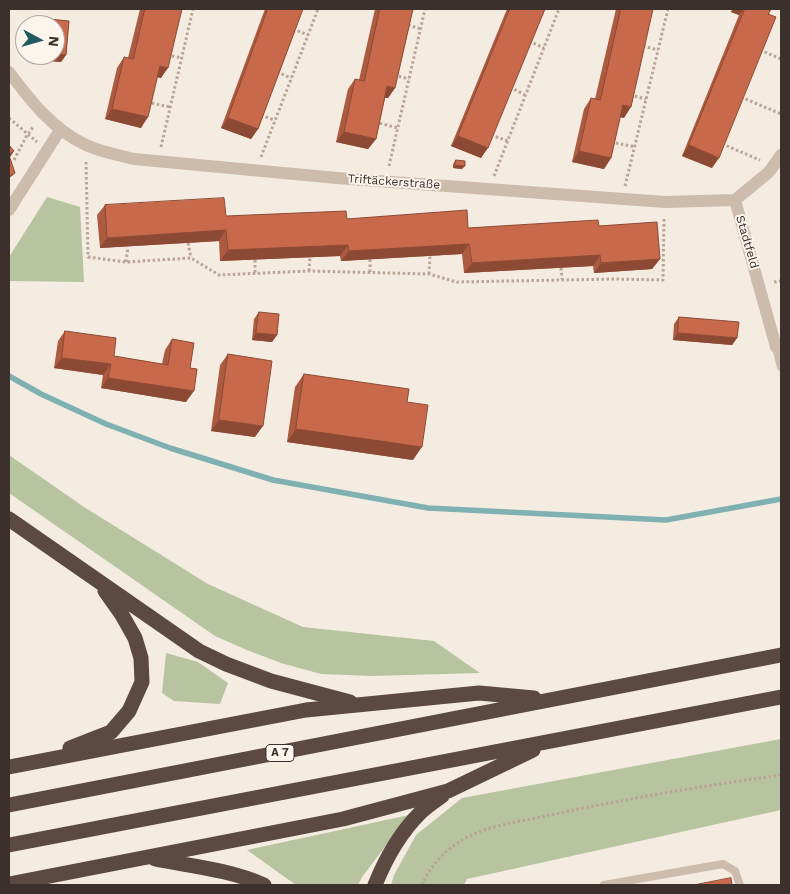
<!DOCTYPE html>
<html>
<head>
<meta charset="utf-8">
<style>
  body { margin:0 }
  #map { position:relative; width:790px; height:894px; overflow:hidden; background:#f4ebe1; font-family:"Work Sans",sans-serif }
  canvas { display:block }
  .frame { position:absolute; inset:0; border:10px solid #3b302b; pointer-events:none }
  .north { position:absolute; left:15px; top:15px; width:50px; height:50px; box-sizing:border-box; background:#fbf5ee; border:1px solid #aea6a0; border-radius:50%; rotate:96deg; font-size:14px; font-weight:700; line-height:20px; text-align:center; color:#3b302b }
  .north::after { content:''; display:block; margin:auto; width:18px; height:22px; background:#1f5a5e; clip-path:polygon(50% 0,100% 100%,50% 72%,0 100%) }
</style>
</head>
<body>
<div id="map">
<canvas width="790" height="894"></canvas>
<div class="frame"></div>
<div class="north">N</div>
</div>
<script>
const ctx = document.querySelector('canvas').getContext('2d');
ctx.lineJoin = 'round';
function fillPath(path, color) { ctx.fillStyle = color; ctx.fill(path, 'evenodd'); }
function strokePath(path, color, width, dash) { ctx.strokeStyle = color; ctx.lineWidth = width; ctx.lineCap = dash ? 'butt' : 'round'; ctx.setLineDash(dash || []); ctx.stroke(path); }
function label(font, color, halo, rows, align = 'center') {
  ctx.font = font + ' "Work Sans",sans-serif'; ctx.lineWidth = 4; ctx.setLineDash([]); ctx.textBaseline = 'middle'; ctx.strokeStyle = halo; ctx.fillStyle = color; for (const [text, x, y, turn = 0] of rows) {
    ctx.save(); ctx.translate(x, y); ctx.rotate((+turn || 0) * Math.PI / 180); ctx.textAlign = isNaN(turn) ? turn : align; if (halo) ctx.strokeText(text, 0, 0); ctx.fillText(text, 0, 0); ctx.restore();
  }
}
fillPath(new Path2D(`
  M47,197l33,10 4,75 -75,-1v-24z
  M9,455l75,52 124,77 95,43 131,14 46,32 -108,3 -51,-2 -40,-11 -34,-13 -32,-14 -206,-143z
  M166,653l32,9 30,21 -8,21 -46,-3 -12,-8z
  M781,739v71l-314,69 -3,6h-73l3,-10 22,-40 46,-37z
  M409,815l-47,62 -4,8h-62l-49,-35z`), '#b8c4a0');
strokePath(new Path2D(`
  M9,376l32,18 65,30 64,24 103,32 155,28 238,12 115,-21`), '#7fb0b2', 5.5);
strokePath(new Path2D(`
  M408,25l13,4
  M293,29l15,6
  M529,41l15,7
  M643,46l15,4
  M760,50l21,9
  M167,55l15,3
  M277,72l14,6
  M394,75l15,4
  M510,87l15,8
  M630,95l16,4
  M741,97l40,17
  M147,102l23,5
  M261,115l13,5
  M9,118l28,24
  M375,122l23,6
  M491,135l17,6
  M611,142l24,5
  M722,144l38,16
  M161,147l32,-138
  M261,157l57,-148
  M14,160l12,-23 8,-11
  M86,162l2,95 38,5 65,-4 28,17 90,-4 120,3 28,8 158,-3 48,1 1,-62
  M389,166l36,-157
  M494,176l65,-167
  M625,186l43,-177
  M188,243l3,15
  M255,260v13
  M126,262l2,-15
  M561,268l1,11
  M309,271l1,-14
  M370,272v-13
  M429,274l1,-18
  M774,282l7,-1
  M422,885c7,-17 21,-33 37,-43 24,-16 59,-20 87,-26 78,-17 156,-30 235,-41`), '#b9a596', 3, [2.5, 2.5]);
strokePath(new Path2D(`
  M779,346l-3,1 5,20
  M604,885l119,-21 12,7 5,14`), '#cdbbac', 8);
strokePath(new Path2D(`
  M9,72c21,28 43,57 77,73 15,7 32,10 48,14l203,19 328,24 70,-2
  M735,200l41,147
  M735,200l34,-28 12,-17
  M9,210l51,-80`), '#cdbbac', 12);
strokePath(new Path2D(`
  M9,519l190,132 27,13 45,17 79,21
  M70,748l41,-16 18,-21 13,-29 -1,-24 -6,-20 -13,-23 -17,-24
  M9,767l297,-57 173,-17 55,5
  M9,805l772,-150
  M9,845l772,-148
  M155,859c36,7 76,11 109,26
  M9,884l334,-65 105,-28 85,-41
  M375,885c10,-25 26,-53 45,-72 7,-7 15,-12 22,-17`), '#5c4a42', 15);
fillPath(new Path2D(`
  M140,9h42l-21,69 -4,-1 -16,51 -36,-9 12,-51 7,-11 4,1z
  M265,9h38l-45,120 -7,10 -30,-11z
  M375,9h38l-18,79 -7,10h-3l-9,41 -8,10 -32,-7 12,-53 7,-10 4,1z
  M507,9h38l-64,149 -30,-12z
  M616,9h37l-29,109 -4,-1 -9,41 -7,11 -32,-7 12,-53 7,-11 4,1z
  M732,9h39l-59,159 -30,-12 57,-141 -8,-3z
  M48,19l21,2 -3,34 -5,7 -34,-3 1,-4h27v-30h-12z
  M456,160l6,9 -9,-1v-4z
  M105,205l121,11 121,3 121,9 131,-2 61,33 -8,10 -58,4 -1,-7 -129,7 -2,-19 -121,7 -1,-5 -120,5 -1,-20 -119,7 -3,-33z
  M259,312l18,23 -5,7 -20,-2 2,-21z
  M679,317l58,21 -5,7 -59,-5 1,-16z
  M65,331l49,25 48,8 3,-14 7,-11 18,29 -4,34 -85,-14 2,-13 -49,-7 4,-27z
  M228,354l27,83 -44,-6 9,-66z
  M304,374l103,28 6,58 -126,-18 8,-55z`), '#ac5a40');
fillPath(new Path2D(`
  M733,9h11l-5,6 -8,-3z
  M55,54l11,1 -5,7 -34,-3 3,-4h25z
  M160,66l8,2 -7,10 -8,-2z
  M387,86l8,2 -7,10 -8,-1z
  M623,105l8,2 -7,11 -8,-2z
  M112,109l36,8 -7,11 -36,-9z
  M228,118l30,11 -7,10 -30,-11z
  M344,132l32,7 -8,10 -32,-7z
  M458,136l30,12 -7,10 -30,-12z
  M689,145l30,13 -7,10 -30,-12z
  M14,151l-5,8v-5z
  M579,151l32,7 -7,11 -32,-7z
  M455,165l10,1 -3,3 -9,-1z
  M15,173l-3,3 -3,2v-2z
  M226,230l-7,11 -119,7 7,-10z
  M469,244l-7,10 -121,7 8,-10z
  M348,245l-8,11 -120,5 8,-11z
  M600,255l-7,11 -129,7 8,-10z
  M660,259l-8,10 -58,4 7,-10z
  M256,333l21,2 -5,7 -20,-2z
  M678,333l59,5 -5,7 -59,-5z
  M62,358l49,6 -8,11 -49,-7z
  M108,378l86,13 -8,11 -85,-14z
  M219,420l44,6 -8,11 -44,-6z
  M296,429l126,18 -9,13 -126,-18z`), '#8c4a34');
const building = new Path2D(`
  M145,9h37l-14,59 -8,-2 -12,51 -36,-8 12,-52 9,2z
  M268,9h35l-45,120 -30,-11z
  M380,9h33l-18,79 -8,-2 -11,53 -32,-7 11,-53 9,2z
  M510,9h35l-57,139 -30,-12z
  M621,9h32l-22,98 -8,-2 -12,53 -32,-7 12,-53 9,2z
  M745,9h26l-3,5 8,3 -57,141 -30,-13z
  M48,19l21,2 -3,34 -11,-1v-29h-8z
  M9,145l5,6 -5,3z
  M9,158h1l5,15 -6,3z
  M456,160l9,1v5l-10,-1z
  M224,198l2,18 120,-5 1,8 120,-9 1,18 130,-8 1,6 58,-4 3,37 -59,4 -1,-8 -128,8 -3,-19 -120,7 -1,-6 -120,5 -2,-20 -119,8 -2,-33z
  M259,312l20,2 -2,21 -21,-2z
  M679,317l60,5 -2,16 -59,-5z
  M65,331l51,7 -2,18 54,9 4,-26 22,4 -4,25 7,1 -3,22 -86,-13 3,-14 -49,-6z
  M228,354l44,7 -9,65 -44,-6z
  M304,374l105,15 -2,13 21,3 -6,42 -126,-18z
  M731,878l1,7h-38z`);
fillPath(building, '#c8694b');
strokePath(building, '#8c4a34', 1);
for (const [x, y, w] of [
  [280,753,28]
]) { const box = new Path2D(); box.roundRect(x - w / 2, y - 8.5, w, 17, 4); ctx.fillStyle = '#fbf5ee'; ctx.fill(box); strokePath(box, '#3b302b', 1); }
label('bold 11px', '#3b302b', null, [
  ["A 7",280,753]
]);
label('12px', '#3b302b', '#fbf5ee', [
  ["Triftäckerstraße",394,182,4],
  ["Stadtfeld",747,242,74]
]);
</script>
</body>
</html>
